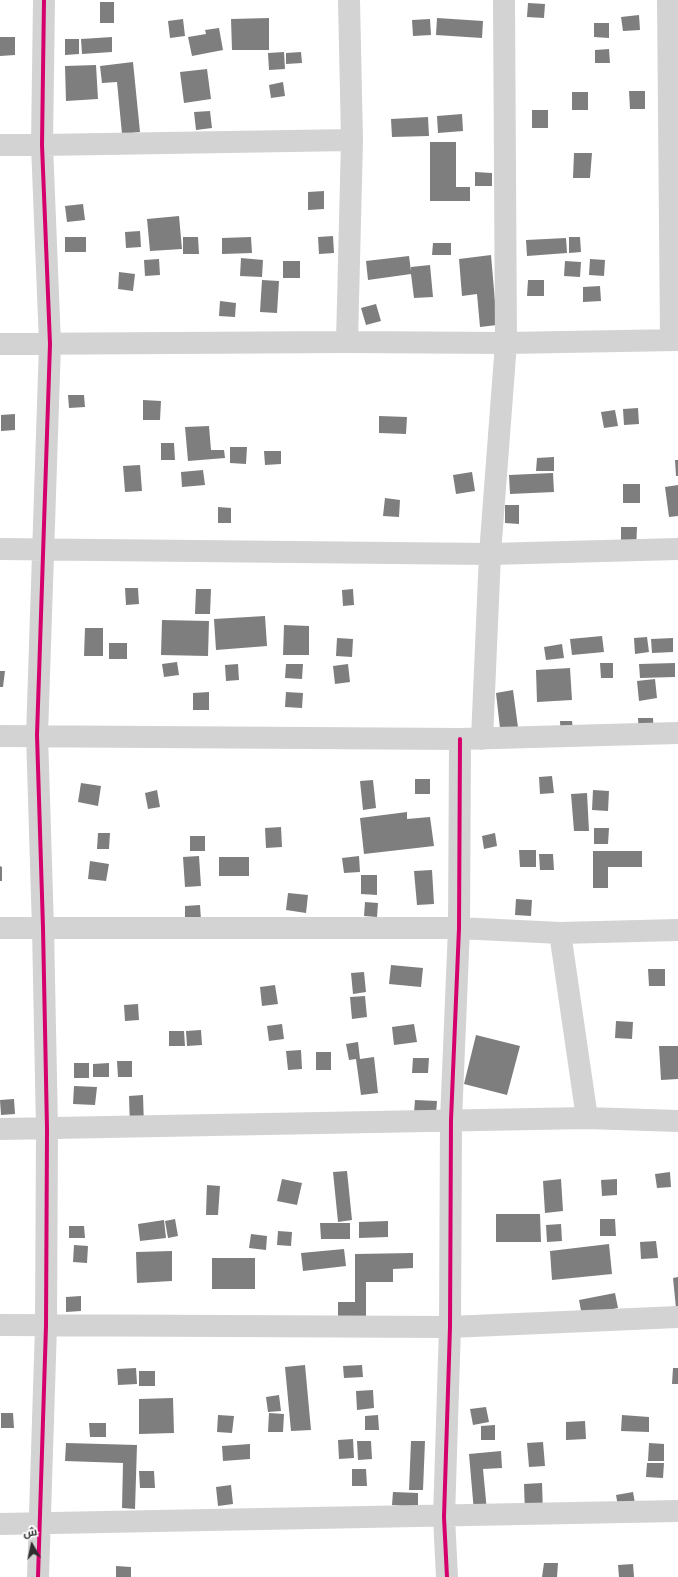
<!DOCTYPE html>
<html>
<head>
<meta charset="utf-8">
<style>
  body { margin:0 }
  #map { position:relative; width:678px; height:1577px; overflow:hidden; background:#fff; font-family:"Source Sans 3",Cairo,sans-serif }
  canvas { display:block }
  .north { position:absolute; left:12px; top:1525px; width:40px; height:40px; -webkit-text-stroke:3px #fff; paint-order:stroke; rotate:351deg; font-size:11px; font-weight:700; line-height:16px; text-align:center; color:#2e2e2e }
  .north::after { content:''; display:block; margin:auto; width:14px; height:18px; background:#2e2e2e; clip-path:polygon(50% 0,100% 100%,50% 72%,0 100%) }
</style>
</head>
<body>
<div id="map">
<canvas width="678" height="1577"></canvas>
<div class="north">ش</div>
</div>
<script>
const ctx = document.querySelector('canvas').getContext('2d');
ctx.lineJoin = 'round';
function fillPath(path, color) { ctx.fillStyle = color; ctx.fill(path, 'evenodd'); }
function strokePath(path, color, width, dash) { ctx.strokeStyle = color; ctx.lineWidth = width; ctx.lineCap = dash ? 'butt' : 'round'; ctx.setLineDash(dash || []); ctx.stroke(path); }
fillPath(new Path2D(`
  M100,2h14v21h-14z
  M528,3l17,1 -1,14 -17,-1z
  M639,15l1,15 -17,1 -2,-14z
  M269,18v32h-37l-1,-31z
  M437,18l46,3 -1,17 -46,-3z
  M183,19l2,17 -15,2 -2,-17z
  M430,19l1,16 -18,1 -1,-16z
  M594,23h15v15l-15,-1z
  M219,28l4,22 -31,6 -4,-19 18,-3 -1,-4z
  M0,37h15v18l-15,1z
  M112,37v15l-30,2 -1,-15z
  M65,39h14v15l-14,1z
  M609,49l1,14h-15v-13z
  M284,52l1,17 -16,1 -1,-17z
  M301,52l1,11 -16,1v-11z
  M133,62l7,70 -18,2 -5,-52 -15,1 -2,-17z
  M96,65l2,34 -32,2 -1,-35z
  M207,69l4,30 -27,4 -4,-31z
  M283,82l2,14 -14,2 -2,-13z
  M629,91h16v18h-15z
  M572,92h16v18h-16z
  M532,110h16v18h-16z
  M210,111l2,17 -16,2 -2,-18z
  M462,114l1,17 -25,2 -1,-17z
  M428,117l1,19 -37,1 -1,-18z
  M430,142h26v45h14v14h-40z
  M574,153h18l-2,25h-17z
  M475,172l17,1v13h-17z
  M324,191v18l-16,1v-18z
  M83,204l2,16 -18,2 -2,-16z
  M179,216l3,33 -32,2 -3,-32z
  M140,231l1,16 -15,1 -1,-16z
  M333,236l1,17 -15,1 -1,-17z
  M65,237h21v15h-21z
  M183,237h15l1,17h-16z
  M251,237l1,16 -30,1v-16z
  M569,237h11l1,15 -12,1z
  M566,238l1,15 -40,3 -1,-16z
  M433,243h18v12h-19z
  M491,255l6,70 -17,2 -3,-33 -15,2 -3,-37z
  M409,256l2,15v-4l19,-2 3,32 -19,1 -3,-24 -43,6 -2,-19z
  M241,258l22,2 -1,17 -22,-1z
  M159,259l1,16 -15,1 -1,-16z
  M590,259l15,1 -1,16 -15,-1z
  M283,261h17v17h-17z
  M565,261l16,1 -1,15 -16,-1z
  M119,272l16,2 -2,17 -15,-2z
  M262,280l17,1 -2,32 -17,-1z
  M528,280h16v16h-17z
  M600,286l1,15 -18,1v-15z
  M220,301l16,2 -1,14 -16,-1z
  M376,304l5,17 -15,4 -5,-17z
  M68,395h16l1,12 -16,1z
  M143,400l18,1 -1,19h-17z
  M638,408l1,16 -15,1 -1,-16z
  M615,410l3,16 -14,2 -3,-16z
  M15,414v16l-14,1v-16z
  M379,416l28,1 -1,17 -27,-1z
  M209,426l2,24h13l1,8 -37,3 -3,-34z
  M161,443h13l1,17h-14z
  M230,447h17l-1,17 -16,-1z
  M264,451h17v13l-16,1z
  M554,457v14h-18l1,-13z
  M675,460h3v16h-2z
  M140,465l2,26 -17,1 -2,-26z
  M203,470l2,15 -23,2 -1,-15z
  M472,472l3,19 -19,3 -3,-19z
  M553,473l1,19 -44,2 -1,-19z
  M623,484h17v19h-17z
  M678,485v31l-9,1 -4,-30z
  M385,498l15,2 -1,17 -16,-1z
  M505,505h14v19l-14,-1z
  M218,507l13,1v15h-13z
  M621,527h16l-1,24h-15z
  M125,588h13l1,16 -13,1z
  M196,589h15l-1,25h-15z
  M353,589l1,16 -11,1 -1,-16z
  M265,616l2,30 -51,4 -2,-31z
  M162,620l47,1 -1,35 -47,-1z
  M284,625l25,1v29h-26z
  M85,628h18v28h-19z
  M602,636l2,16 -32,3 -2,-16z
  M647,637l2,15 -14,2 -1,-16z
  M337,638l16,1 -1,18 -16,-1z
  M673,638v14l-21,1 -1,-14z
  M109,643h18v16h-18z
  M562,644l2,14 -18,2 -2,-13z
  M177,662l2,13 -15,2 -2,-13z
  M600,663h13v15h-12z
  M675,663v14l-35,1 -1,-14z
  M238,664l1,16 -13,1 -1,-16z
  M286,664h17l-1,15 -17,-1z
  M348,664l2,18 -15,2 -2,-18z
  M570,668l2,32 -35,2 -1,-32z
  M0,671h5l-2,16h-3z
  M655,679l2,19 -18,3 -2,-20z
  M513,690l6,45 -18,2 -5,-44z
  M209,692v18h-16v-17z
  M286,692l17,1 -1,15 -17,-1z
  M638,718h15l1,16 -15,1z
  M560,721h12l2,16 -13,1z
  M552,776l2,17 -14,1 -1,-17z
  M415,779h15v15h-15z
  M373,780l3,28 -13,2 -3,-29z
  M81,783l20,3 -3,20 -20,-4z
  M157,790l3,17 -12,2 -3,-16z
  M593,790l16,1 -1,20 -16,-1z
  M587,793l2,38h-15l-3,-37z
  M407,812v7l23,-2 4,29 -70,8 -4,-36z
  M281,827l1,20 -16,1 -1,-20z
  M594,828h15l-1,16h-14z
  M98,833h12l-1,16h-12z
  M495,833l2,13 -13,3 -2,-13z
  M190,836h15v15h-15z
  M519,850h17v17h-16z
  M593,851h49v16h-34v21h-15z
  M539,854h14l1,16h-14z
  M199,856l2,30 -16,1 -2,-30z
  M359,856l1,16 -16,1 -2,-15z
  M219,857h30v19h-30z
  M90,861l19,3 -3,17 -18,-2z
  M0,866l2,1v14h-2z
  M432,870l2,34 -17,1 -3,-34z
  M361,875h16v20l-16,-1z
  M288,893l20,2 -2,18 -20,-3z
  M516,899l16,1 -1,16 -16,-1z
  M365,902l13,1 -1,14 -13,-1z
  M200,905l1,15h-16v-14z
  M391,965l32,3 -2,19 -32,-3z
  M648,969h17v17h-16z
  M364,972l2,20 -13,2 -2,-21z
  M275,985l3,19 -16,2 -2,-19z
  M365,996l2,21 -15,2 -2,-22z
  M138,1004l1,16 -14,1 -1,-16z
  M616,1021l17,1 -1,17 -17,-1z
  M282,1024l2,15 -15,2 -2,-15z
  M414,1024l3,18 -23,3 -2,-18z
  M201,1030l1,15 -15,1 -1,-15z
  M169,1031h15l1,15h-16z
  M476,1035l44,11 -13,49 -43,-11z
  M358,1042l2,17 14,-2 4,36 -17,2 -5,-36 -7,1 -3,-16z
  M659,1046h19v33l-17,1z
  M301,1050l1,19 -14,1 -2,-19z
  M316,1052h15v18h-15z
  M413,1058h16l-1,15h-16z
  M117,1061h15v16h-14z
  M74,1063h15v15h-15z
  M109,1063v14h-16v-13z
  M74,1086l23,1 -2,18 -22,-1z
  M143,1095l1,31 -14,1 -1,-31z
  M14,1099l1,15 -14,1 -1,-15z
  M415,1100l22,1 -1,13 -22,-1z
  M347,1171l5,49 -14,2 -5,-50z
  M670,1172l1,15 -14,1 -2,-14z
  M282,1179l20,4 -5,22 -20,-4z
  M561,1179l2,32 -18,2 -2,-32z
  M617,1179v16l-15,1 -1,-16z
  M207,1185l13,1 -2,29h-12z
  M496,1214h44l1,28h-45z
  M175,1219l3,17 -10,2 -3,-17z
  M600,1219h15l1,17h-16z
  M164,1220l2,18 -26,3 -2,-17z
  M388,1221v16l-29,1v-16z
  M320,1223h30v16h-29z
  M561,1224l1,17 -15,1 -1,-17z
  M69,1226h15l1,12h-16z
  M278,1231l14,1 -1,14 -14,-1z
  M251,1234l16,2 -1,14 -17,-2z
  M656,1241l2,17 -17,1 -1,-17z
  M609,1244l3,30 -60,6 -2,-29z
  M74,1245l14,1 -1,17 -14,-1z
  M344,1249l2,17 -43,5 -2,-18z
  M172,1251v30l-35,2 -1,-31z
  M413,1253v15l-20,1v13h-27v35h-28v-15h17v-48z
  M212,1258h43v31h-43z
  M678,1277v31h-2l-3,-30z
  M615,1293l3,15 -36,8 -3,-16z
  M81,1296v15l-15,1v-15z
  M305,1365l6,65 -20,1 -6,-64z
  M362,1365l1,12 -19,1 -1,-12z
  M136,1368l1,16 -19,1 -1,-16z
  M673,1368h5v16h-6z
  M139,1371h16v15h-16z
  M373,1390l1,18 -17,2 -1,-19z
  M279,1395l2,16 -13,1 -2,-15z
  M173,1398l1,35 -35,1v-35z
  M486,1407l3,15 -16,3 -3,-16z
  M1,1413h12l1,15h-13z
  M269,1413l15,1 -1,18h-15z
  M218,1415l16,1 -2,17 -15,-1z
  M378,1415l1,15h-14v-14z
  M622,1415l27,2v15l-28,-1z
  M585,1421l1,18 -20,1v-18z
  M89,1423h17v14h-16z
  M495,1425v15h-14v-14z
  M353,1439l1,19 -15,1 -1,-19z
  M357,1441h14l1,18 -14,1z
  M411,1441h14l-2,49h-14z
  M543,1442l2,24 -16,1 -2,-24z
  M66,1443l71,2 -2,64 -13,-1 1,-45 -58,-2z
  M649,1443l15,1v17h-16z
  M250,1444v15l-27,2 -1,-15z
  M501,1451l1,17 -19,1 4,42 -13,1 -5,-58z
  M647,1463h17l-1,15 -17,-1z
  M352,1469h14l1,17h-15z
  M139,1471h15l1,17h-15z
  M542,1483l1,30 -18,1 -1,-30z
  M231,1485l2,19 -15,2 -2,-19z
  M393,1492l25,1v14l-26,-2z
  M633,1492l4,23 -17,3 -4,-23z
  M544,1563h14l-1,14h-15z
  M633,1564l1,13h-15l-1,-12z
  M116,1566l15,1v10h-15z`), '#7e7e7e');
strokePath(new Path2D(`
  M668,0l3,340
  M0,145h42l310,-5
  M347,342l5,-202 -3,-140
  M0,344l347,-2 159,1 172,-3
  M0,549l490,5 188,-5
  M0,736l460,3 218,-6
  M482,739l8,-185 16,-211 -2,-343
  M0,928h459l101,5 118,-3
  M560,933l27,185
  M0,1129l587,-11 91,3
  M0,1325l450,2 228,-10
  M0,1524l678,-13
  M38,1577l8,-251 1,-197 -4,-201 -6,-193 13,-391 -8,-199 2,-145
  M447,1577l-3,-60 6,-190 1,-207 8,-192 1,-189`), '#d3d3d3', 22);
strokePath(new Path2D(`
  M38,1577l8,-251 1,-197 -4,-201 -6,-193 13,-391 -8,-199 2,-145
  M447,1577l-3,-60 6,-190 1,-207 8,-192 1,-189`), '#d6006c', 4);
</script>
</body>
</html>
